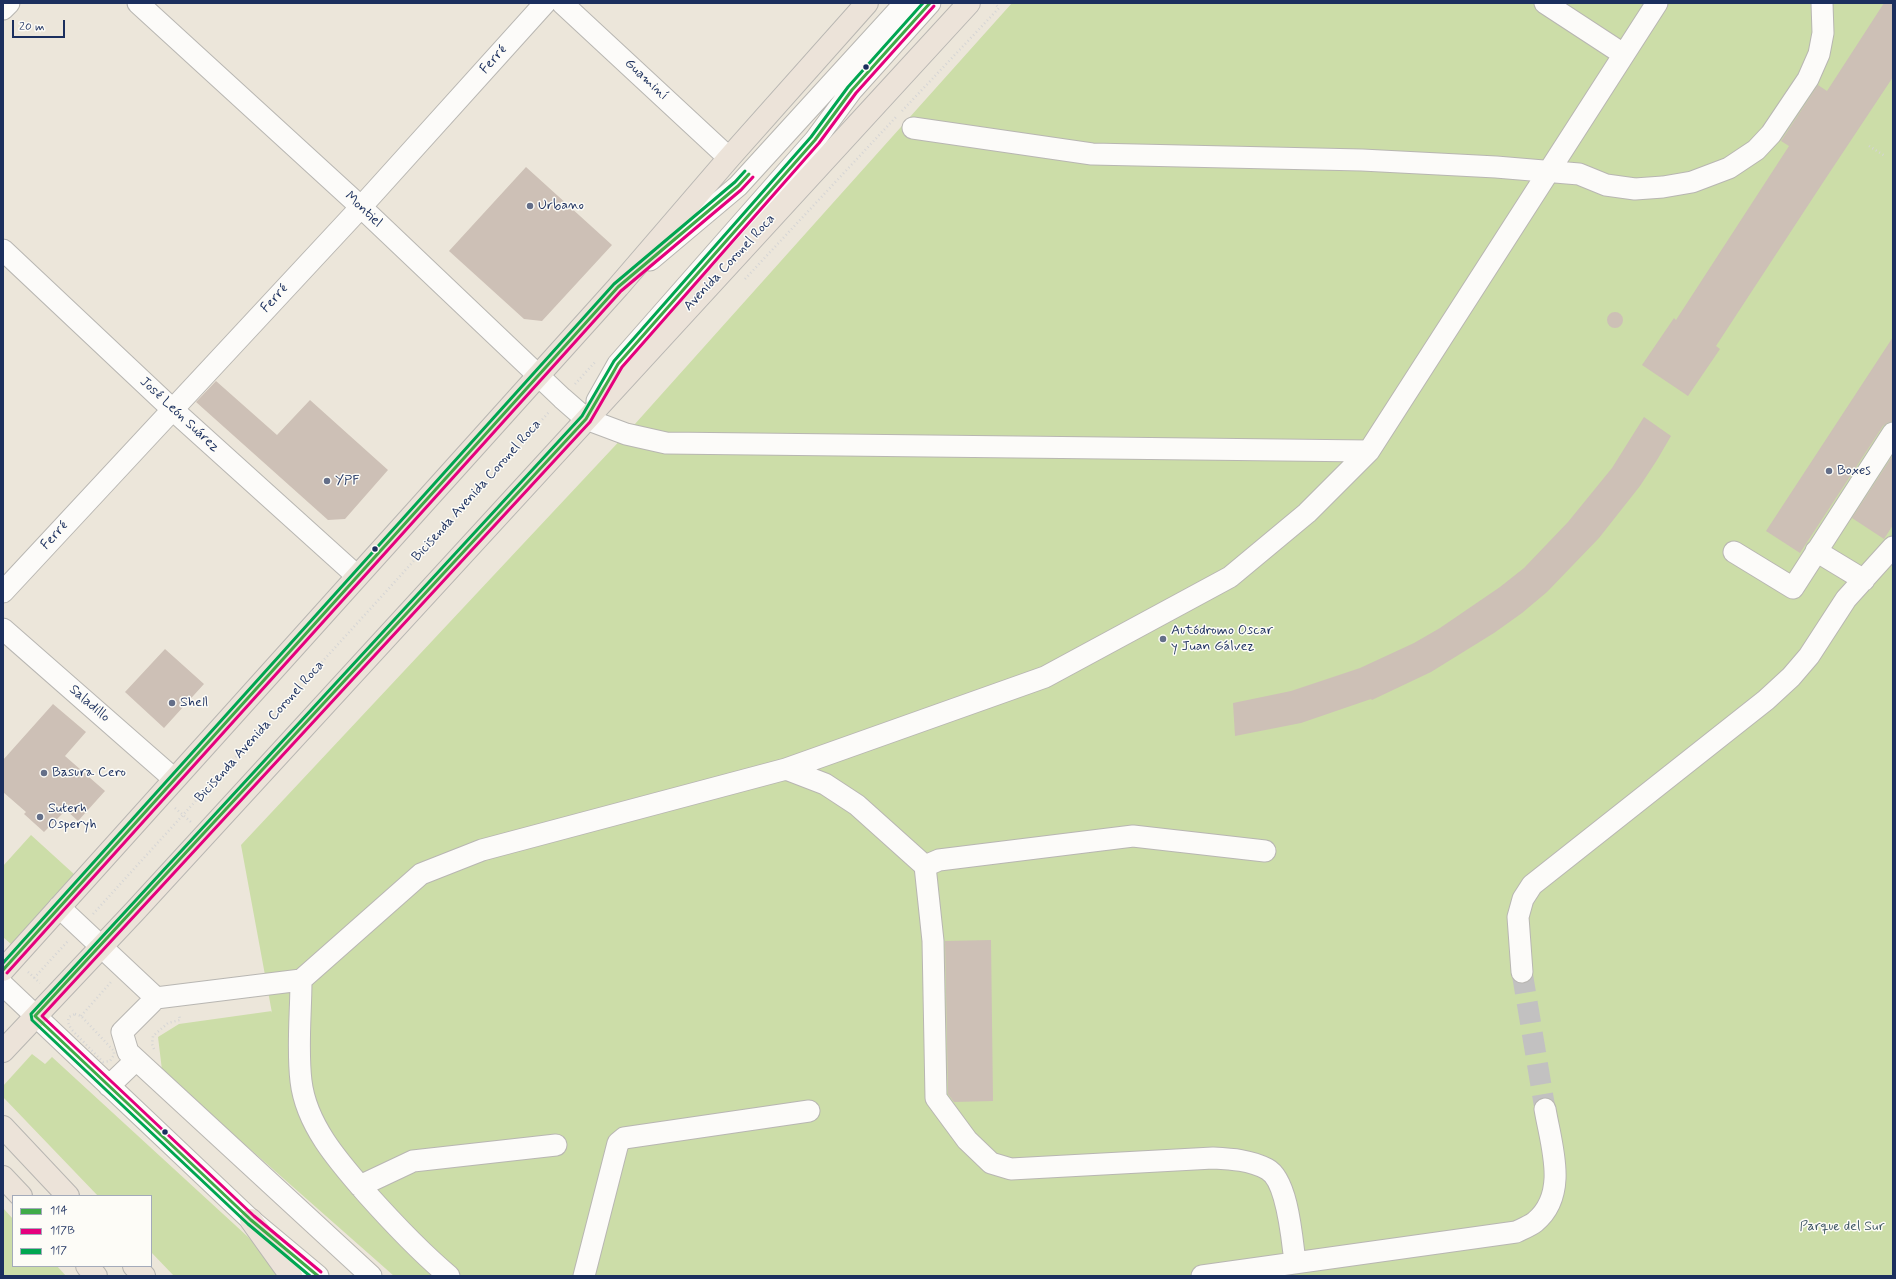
<!DOCTYPE html>
<html>
<head>
<meta charset="utf-8">
<style>
  body { margin:0 }
  #map { position:relative; width:1896px; height:1279px; overflow:hidden; background:#ece6da; font-family:Mynerve,sans-serif }
  canvas { display:block }
  .frame { position:absolute; inset:0; border:4px solid #1b2f5e; pointer-events:none }
  .legend { position:absolute; left:12px; top:1195px; width:140px; height:72px; box-sizing:border-box; background:#fdfcf7; border:1px solid #a3aaba; margin:0; padding:5px 7px; list-style:none; font-size:12px; color:#1b2f5e }
  .legend li { display:flex; align-items:center; gap:8px; height:20px }
  .legend b { width:20px; border:1px solid #a3aaba }
  .scale { position:absolute; left:12px; top:20px; width:53px; height:18px; box-sizing:border-box; border:2px solid #1b2f5e; border-top:0; padding-left:5px; font-size:12px; line-height:14px; white-space:nowrap; color:#1b2f5e; -webkit-text-stroke:3px #fdfcf7; paint-order:stroke }
</style>
</head>
<body>
<div id="map">
<canvas width="1896" height="1279"></canvas>
<div class="frame"></div>
<ul class="legend">
<li><b style="height:5px;background:#3fab48"></b>114</li>
<li><b style="height:5px;background:#e5007d"></b>117B</li>
<li><b style="height:5px;background:#00a651"></b>117</li>
</ul>
<div class="scale">20 m</div>
</div>
<script>
const ctx = document.querySelector('canvas').getContext('2d');
ctx.lineJoin = 'round';
function fillPath(path, color) { ctx.fillStyle = color; ctx.fill(path, 'evenodd'); }
function strokePath(path, color, width, dash) { ctx.strokeStyle = color; ctx.lineWidth = width; ctx.lineCap = dash ? 'butt' : 'round'; ctx.setLineDash(dash || []); ctx.stroke(path); }
function label(font, color, halo, rows, align = 'center') {
  ctx.font = font + ' Mynerve,sans-serif'; ctx.lineWidth = 3; ctx.setLineDash([]); ctx.textBaseline = 'middle'; ctx.strokeStyle = halo; ctx.fillStyle = color; for (const [text, x, y, turn = 0] of rows) {
    ctx.save(); ctx.translate(x, y); ctx.rotate((+turn || 0) * Math.PI / 180); ctx.textAlign = isNaN(turn) ? turn : align; if (halo) ctx.strokeText(text, 0, 0); ctx.fillText(text, 0, 0); ctx.restore();
  }
}
fillPath(new Path2D(`
  M1012,3h881v1273h-1499l-144,-127 -58,-49 -30,-30 -4,-33 21,-13 93,-13v2l-31,-168 385,-411z
  M31,835l44,40 -63,70 -9,-8v-71z
  M32,1054l13,10 7,-7 207,190 24,29h-109l-23,-24v-56h-53l-95,-99v-11z
  M3,1208l10,11v47h44l9,10h-63z`), '#ccdda8');
fillPath(new Path2D(`
  M1884,3h9v74l-71,107 -106,162 4,3 -32,47 -46,-31 32,-47 2,2 113,-174 -8,-5 37,-56 9,6z
  M526,167l86,78 -70,76 -18,-2 -75,-68z
  M1607 320a8 8 0 1 1 16 0a8 8 0 1 1-16 0Z
  M1893,337v84l-6,2 -4,3 -83,127 -34,-22z
  M216,381l61,54 33,-35 78,70 -43,49 -17,1 -132,-118z
  M1644,417l27,19 -14,24 -17,26 -41,52 -52,54 -25,21 -28,20 -63,39 -59,28 -1,-1 -70,24 -66,13 -2,-33 58,-12 69,-23 54,-25 26,-15 60,-41 24,-19 44,-46 44,-54z
  M1893,455v70l-9,14 -32,-21z
  M165,649l39,35 -40,44 -39,-36z
  M53,704l33,28 -21,24 40,35 -27,30 -12,-11 -22,22 -20,-18 2,-2 -23,-20v-32z
  M991,940l2,161 -39,1 -6,-8 -3,-153z`), '#cdc0b6');
strokePath(new Path2D(`
  M1522,972l23,137`), '#c2c1c1', 21, [21, 10]);
const minor = new Path2D(`
  M138,3l223,204 201,191 24,21 40,15 40,9 703,8
  M562,3l167,155
  M1545,3l78,51
  M3,9l6,-6
  M913,128l179,26 270,6 134,7 83,7 27,11 29,4 28,-2 29,-5 37,-14 27,-18 15,-16 37,-55 11,-25 4,-21 -1,-30
  M3,250l169,159 185,167
  M650,260l88,-74 167,-183
  M597,401l21,-37 197,-224 37,-50 78,-87
  M1816,551l48,29
  M1734,552l59,36 100,-155
  M3,592l358,-385 184,-204
  M3,629l171,150
  M786,769l39,15 32,21 68,61 8,75 3,157 31,42 24,23 20,6 202,-11c19,1 37,2 54,11 21,11 25,71 28,93
  M925,866l14,-6 194,-24 132,15
  M59,907l97,91
  M1522,972l-4,-55 5,-18 9,-14 234,-185 25,-23 18,-21 37,-57 47,-52
  M301,980c0,33 -4,68 0,101 5,44 38,81 66,113 26,29 52,57 82,82
  M3,985l248,235 67,56
  M109,1086l27,-26
  M360,1186l53,-25 143,-16
  M371,1276l-243,-224 -6,-20 34,-34 145,-18 120,-106 61,-24 304,-81 259,-92 185,-100 77,-64 62,-62 288,-448
  M584,1276l34,-133 6,-5 185,-27
  M1202,1276l314,-44c6,-3 14,-6 19,-10 34,-28 16,-77 10,-113`);
const major = new Path2D(`
  M3,970l615,-683 111,-129 138,-155
  M3,1051l132,-140 834,-908`);
const highway = new Path2D(`
  M3,1127l65,69
  M3,1177l18,19
  M251,1220l40,56
  M87,1266l9,10
  M134,1266l10,10`);
strokePath(minor, '#b8b6b2', 23);
strokePath(major, '#b8b6b2', 24);
strokePath(highway, '#b8b6b2', 24);
strokePath(new Path2D(`
  M902,111l97,-103 -5,-5
  M1869,146l16,10
  M745,279l151,-162
  M575,384l21,-23
  M175,808l16,14
  M93,914l457,-503
  M28,972l12,11
  M34,978l34,-37
  M75,1014l6,2 33,35v4l-4,6 -7,1 -31,-32c-3,-5 -5,-8 -3,-13z
  M81,1016l30,-34
  M154,1049l-2,-5 1,-8 15,-13 12,-3 -1,-6`), '#d5d5d5', 2.5, [1, 3]);
strokePath(minor, '#fcfbf9', 21);
strokePath(major, '#ece3d9', 22);
strokePath(highway, '#ece3d9', 22);
strokePath(new Path2D(`
  M3,970l615,-683 120,-101 11,-12
  M318,1276l-67,-56 -216,-204 551,-597 32,-55 197,-224 37,-50 78,-87`), '#3fab48', 3);
strokePath(new Path2D(`
  M7,973l614,-682 120,-101 12,-13
  M321,1272l-67,-56 -212,-200 548,-594 32,-55 197,-224 37,-50 78,-87`), '#e5007d', 3);
strokePath(new Path2D(`
  M3,963l611,-679 121,-102 10,-11
  M310,1276l-62,-52 -216,-204 -1,-6 551,-598 32,-55 197,-224 37,-50 75,-84`), '#00a651', 3);
for (const [x, y, r, color] of [
  [866,67,3.5,"#1b2f5e"],
  [530,206,4,"#646f89"],
  [1829,471,4,"#646f89"],
  [327,481,4,"#646f89"],
  [375,549,3.5,"#1b2f5e"],
  [1163,639,4,"#646f89"],
  [172,703,4,"#646f89"],
  [44,773,4,"#646f89"],
  [40,817,4,"#646f89"],
  [165,1132,3.5,"#1b2f5e"]
]) { const dot = new Path2D(); dot.arc(x, y, r, 0, 2 * Math.PI); ctx.fillStyle = color; ctx.fill(dot); strokePath(dot, '#fdfcf7', 1.5); }
label('14px', '#1b2f5e', '#fdfcf7', [
  ["Ferré",494,60,-48],
  ["Guaminí",646,80,43],
  ["Montiel",363,210,43],
  ["Avenida Coronel Roca",730,263,-47],
  ["Ferré",275,299,-47],
  ["José León Suárez",179,415,43],
  ["Bicisenda Avenida Coronel Roca",477,491,-48],
  ["Ferré",55,536,-47],
  ["Saladillo",89,704,41],
  ["Bicisenda Avenida Coronel Roca",260,732,-48]
]);
label('14px', '#1b2f5e', '#fdfcf7', [
  ["Urbano",538,206],
  ["Boxes",1837,471],
  ["YPF",335,481],
  ["Autódromo Oscar",1171,631],
  ["y Juan Gálvez",1171,647],
  ["Shell",180,703],
  ["Basura Cero",52,773],
  ["Suterh",48,809],
  ["Osperyh",48,825]
], 'left');
label('14px', '#415966', '#fdfcf7', [
  ["Parque del Sur",1842,1227]
]);
</script>
</body>
</html>
